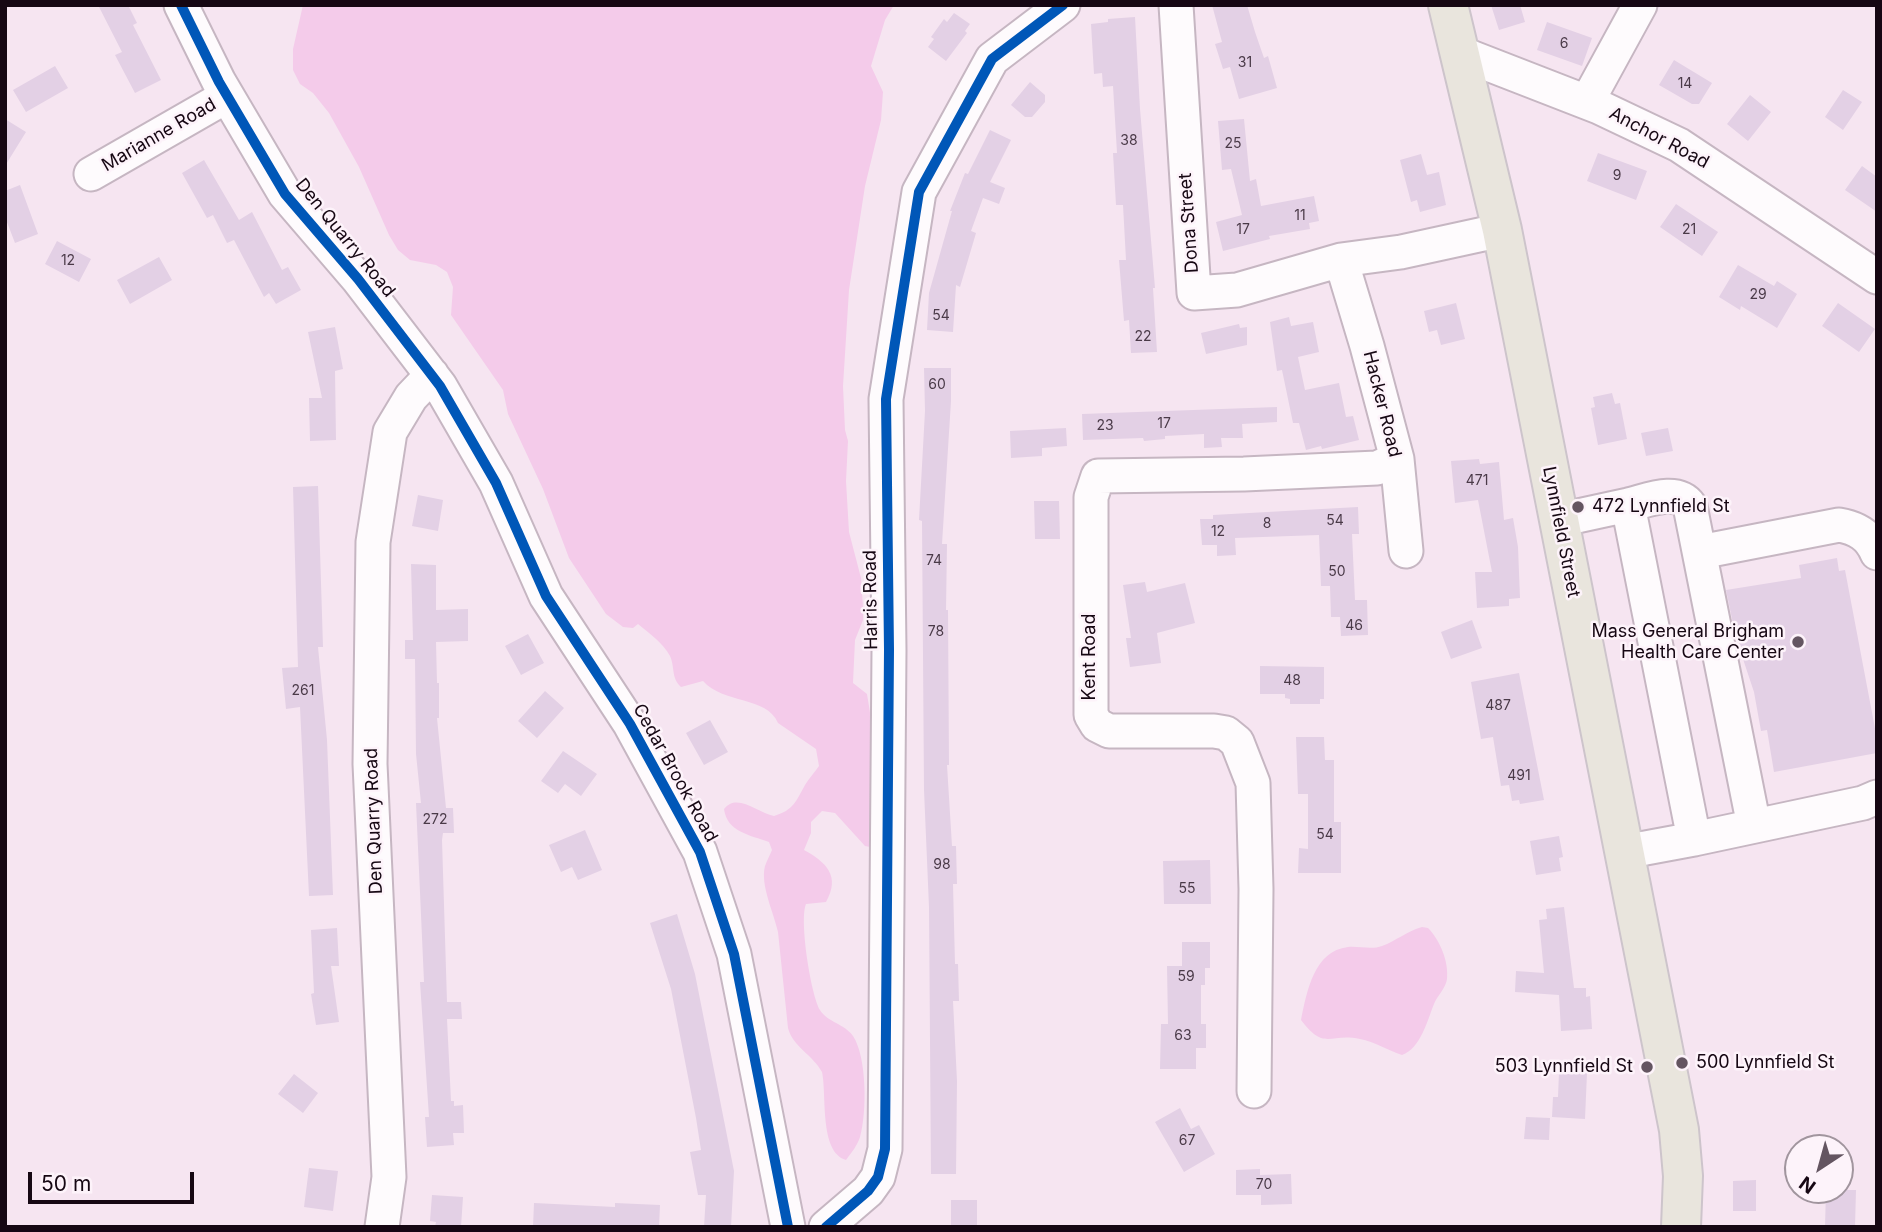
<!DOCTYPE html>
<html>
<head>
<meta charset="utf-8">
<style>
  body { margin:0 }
  #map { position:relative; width:1882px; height:1232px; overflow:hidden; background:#f6e5f1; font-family:Inter,sans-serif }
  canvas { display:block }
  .frame { position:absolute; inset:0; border:7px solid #160713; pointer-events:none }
  .north { position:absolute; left:1784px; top:1134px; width:70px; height:70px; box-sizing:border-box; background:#fdf3fa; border:2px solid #a1959e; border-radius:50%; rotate:216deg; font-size:19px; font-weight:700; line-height:28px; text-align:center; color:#160713 }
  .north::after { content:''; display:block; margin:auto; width:24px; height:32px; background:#645561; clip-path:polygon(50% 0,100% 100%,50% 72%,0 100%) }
  .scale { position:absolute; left:28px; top:1172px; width:166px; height:32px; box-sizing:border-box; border:4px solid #160713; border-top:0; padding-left:9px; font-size:21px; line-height:24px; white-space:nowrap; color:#160713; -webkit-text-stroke:5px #fdf3fa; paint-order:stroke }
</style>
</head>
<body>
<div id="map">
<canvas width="1882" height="1232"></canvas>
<div class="frame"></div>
<div class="north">N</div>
<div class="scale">50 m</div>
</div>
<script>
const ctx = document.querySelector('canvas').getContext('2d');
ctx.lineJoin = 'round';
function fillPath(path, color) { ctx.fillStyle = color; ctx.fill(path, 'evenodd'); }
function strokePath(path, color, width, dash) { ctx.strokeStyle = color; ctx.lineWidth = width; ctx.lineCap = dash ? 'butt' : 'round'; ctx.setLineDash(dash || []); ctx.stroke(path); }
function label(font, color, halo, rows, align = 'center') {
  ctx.font = font + ' Inter,sans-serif'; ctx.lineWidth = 5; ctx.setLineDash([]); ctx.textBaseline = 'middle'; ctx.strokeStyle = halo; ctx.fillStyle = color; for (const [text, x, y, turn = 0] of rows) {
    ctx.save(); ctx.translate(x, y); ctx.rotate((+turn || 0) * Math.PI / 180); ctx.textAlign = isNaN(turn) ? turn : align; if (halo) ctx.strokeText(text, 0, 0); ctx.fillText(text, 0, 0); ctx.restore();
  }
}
fillPath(new Path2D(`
  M303,5h591l-9,15 -14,46 12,26 -2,28 -16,66 -16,104 -6,96 2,44 3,11 -2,40 3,51 12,46 2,29v13l-8,20 -2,43 14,11 5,31 3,116 -5,6 -5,-1 -30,-33 -13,-2 -11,11v11l-7,17c22,12 37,26 22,52l-20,2c-7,16 5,91 14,106 7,12 25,14 33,26 14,21 14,77 7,101 -3,9 -8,15 -14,23 -27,-8 -19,-65 -24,-88 -9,-17 -29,-25 -34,-44l-10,-96c-4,-19 -18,-47 -13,-66 2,-6 5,-11 7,-16l-3,-8c-19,-7 -42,-10 -45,-33 13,-17 34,4 50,7 20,-6 22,-15 31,-31 4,-7 10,-13 14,-19l-3,-17 -38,-26c-11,-27 -55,-19 -75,-42l-22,6c-10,-9 -6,-20 -11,-31 -7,-13 -21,-23 -32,-32l-5,4 -10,-1 -17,-13 -37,-56 -26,-69 -35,-75 -5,-24 -52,-75 2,-28 -6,-15 -11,-7 -26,-5 -12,-10 -9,-15 -30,-68 -30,-54 -16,-20 -13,-9 -7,-14v-21z
  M1422,927l6,1c12,12 21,34 19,51 -1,9 -10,17 -13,25 -7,17 -13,44 -32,51 -15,-5 -27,-13 -42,-16 -30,-7 -35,13 -59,-19 6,-29 13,-69 47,-73 11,-1 24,3 34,-1 14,-5 25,-15 40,-19z`), '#f4cbea');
fillPath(new Path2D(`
  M98,5h30l9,18 -4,2 28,55 -26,13 -20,-38 7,-3z
  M1212,5h35l8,27 9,26 4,-2 9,32 -38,11 -9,-32 -7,2 -8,-25 7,-2z
  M1491,5h29l5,17 -26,8z
  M954,13l16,11 -5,7 2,2 -21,28 -18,-14 6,-8 -3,-2 13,-18 3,3z
  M1135,17l5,92 15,179h-2l4,64 -26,1 -2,-33 -5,1 -5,-61h7l-3,-55h-7l-3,-52h4l-4,-67 -10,1 -1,-14 -8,1 -3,-50 17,-2v-3z
  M1547,22l45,16 -10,28 -45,-16z
  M1674,60l38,23 -13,21h-7l-33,-19z
  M55,66l13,22 -42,24 -13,-22z
  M1030,82l15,13v7l-13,15h-7l-14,-12z
  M1843,90l19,12 -19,28 -18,-13z
  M1750,95l21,17 -23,29 -21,-17z
  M5,119l21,13 -21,34z
  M1244,119l6,62 6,-2 5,27 53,-10 5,25 -10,2 1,6 -41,7 1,3 -47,12 -7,-29 26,-7 -11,-46 -9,1 -4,-49z
  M990,130l21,10 -21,42 15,6 -6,16 -16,-6 -12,33 5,2 -16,54 -4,-2 -3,47 -26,-2 2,-37 23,-82h-2l15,-38 3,1z
  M1598,153l49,18 -11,29 -49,-19z
  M1421,154l6,21 12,-3 7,33 -26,7 -3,-12 -6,2 -11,-42z
  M204,160l35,60 13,-8 30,58 6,-3 13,23 -25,14 -7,-11 -5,4 -30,-57 -7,3 -14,-28 -6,3 -25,-45z
  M1862,166l15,11v35l-32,-22z
  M20,185l18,49 -23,9 -10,-26v-26z
  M1676,204l42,28 -16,24 -42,-29z
  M57,241l34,18 -12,23 -34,-18z
  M159,257l13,23 -42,24 -13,-24z
  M1738,265l36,21 3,-5 20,13 -20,34 -36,-22 -1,4 -21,-13z
  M1456,303l9,36 -24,6 -4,-15 -8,2 -5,-21z
  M1838,303l37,26 -16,23 -37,-26z
  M1289,317l2,9 22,-4 6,30 -21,5 7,33 34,-7 7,34 7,-1 6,24 -37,9 -1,-3 -15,4 -7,-27h-6l-11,-53 -5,1 -7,-49z
  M1239,324l1,4 7,-1v18l-41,9 -5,-21z
  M335,327l8,42 -8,2 1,69 -26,1 -1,-43h13l-14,-66z
  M924,368h27v33l-9,143h5l-1,66h2l1,155h-2l5,81h4l1,38h-4l2,80h3l1,37h-6l4,80 -1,93h-25l-2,-267 -5,-117 -2,-269 -3,-1 6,-109z
  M1612,393l3,11 5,-1 7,36 -29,6 -7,-37 4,-1 -2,-10z
  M1277,407v15l-35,2 1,14h-22l1,9 -18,1v-14l-39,2v3l-21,2 -1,-3 -60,2 -1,-26z
  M1066,428l1,18 -25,2v8l-31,2 -1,-27z
  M1668,428l5,23 -27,5 -5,-23z
  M1479,459l1,5 19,-2 5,58 9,-2 5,29 2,51 -11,1v7l-32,2 -2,-36h17l-14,-72 -23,3 -4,-42z
  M318,486l5,161h-5l9,93 6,155 -24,1 -9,-189 -14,2 -4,-41 16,-1 -5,-180z
  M418,495l25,5 -5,31 -26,-5z
  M1034,501h25l1,38h-25z
  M1358,507l1,27h-7l3,66h12l1,35 -27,1 -1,-19h-9l-1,-31h-9l-2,-51 -84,3 1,17 -19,1v-11h-15l-2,-26h13v-4z
  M1837,558l2,13 6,-1 32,169v14l-103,19 -7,-42 -6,1 -7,-39 -18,-54 -10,-48 75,-12 -2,-13z
  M411,564l25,1v45l32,-1v32l-32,1 1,41h2v35h-2l9,90h7l1,25h-11l-1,7 5,162h14l1,17h-15l4,82h3v5l9,-1 1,28h-11l1,12 -27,2 -2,-30h4l-9,-135h4l-8,-179h5l-5,-49 -1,-95h-10v-19h8z
  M1145,582l2,10 38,-9 10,40 -38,10 4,30 -31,4 -4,-29h5l-8,-53z
  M1472,620l10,28 -31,11 -10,-27z
  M528,634l16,29 -23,12 -16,-29z
  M1260,666l64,1v32h-4v5h-30v-5l-5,-1v-4h-25z
  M1519,673l25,127 -24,4 -1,-4 -7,1 -3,-16 -8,1 -8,-49 -12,2 -10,-57z
  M545,691l19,17 -27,30 -19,-17z
  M710,720l18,32 -24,13 -18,-32z
  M1296,737h28l1,23h9v62h7v51h-43l1,-25 9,1v-55h-10z
  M563,751l34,23 -16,22 -16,-12 -7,9 -17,-12z
  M585,830l17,40 -24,10 -6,-13 -11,5 -12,-27z
  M1559,836l4,21 -4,1 2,13 -25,4 -6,-34z
  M1210,860l1,44h-47l-1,-43z
  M1564,907l10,81h12v9l4,-1 2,33 -31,2 -2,-36 -44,-3 1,-21 28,2 -5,-53 8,-1 -1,-10z
  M677,914l18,60 39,197 -3,56h-27l2,-32h-8l-8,-43 11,-2 -5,-32 -25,-129 -21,-66z
  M337,928l2,38h-8l8,56 -23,3 -5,-31 3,-1 -3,-63z
  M1182,942h28v26h-5v17h-4v39h5v24h-10v21h-36l1,-45h7l-1,-58h15z
  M1559,1072l28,1 -2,46 -33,-2 1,-20h5z
  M294,1074l24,19 -15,20 -25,-19z
  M1180,1108l11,21 8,-4 16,29 -31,18 -29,-50z
  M1526,1117l24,1 -1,22 -25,-1z
  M309,1168l29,3 -5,40 -29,-4z
  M1260,1169v6l31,-1 1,30 -31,1v-10h-25v-25z
  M1756,1180v31h-23v-30z
  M1826,1190h30l-1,37h-30z
  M432,1195l31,2 -2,30h-26l1,-5 -6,-1z
  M951,1200h26v27h-26z
  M534,1203l81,4v-4l45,2 -1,22h-126z`), '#e3d0e5');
const minor = new Path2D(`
  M181,5l38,77 66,112 73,85 82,107 56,97 50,113 84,128 70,128 34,102 54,273
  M1176,5l18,288 43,-3 104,-30 60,-8 101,-22
  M1460,53l139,54 80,38 198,132
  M1587,102l53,-97
  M91,174l136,-78
  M1341,260l26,86 30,113 9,92
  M1628,505c18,-4 49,-18 62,1l64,320
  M1559,520l69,-15 66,334 -70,13
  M1700,552l139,-27c18,3 31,11 38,28
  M1694,839l169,-36 14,-6
  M1254,1091l2,-202 -3,-106 -16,-41 -11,-9 -12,-2h-105l-12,-6 -6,-10v-218l7,-21 146,-2 133,-6 20,-9
  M382,1227l7,-50 -19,-413 3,-222 17,-110 21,-35 21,-22
  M826,1227l42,-36 10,-14 7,-28 4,-499 -3,-251 33,-207 73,-133 71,-54`);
const major = new Path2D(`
  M1448,5l54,225 177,900 4,46 -2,51`);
strokePath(minor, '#c6b6c2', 37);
strokePath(major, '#cdc4cb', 42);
strokePath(minor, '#fefbfd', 33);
strokePath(major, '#e9e5dd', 38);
strokePath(new Path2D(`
  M181,5l38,77 66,112 73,85 82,107 56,97 50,113 84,128 70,128 34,102 54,273
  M826,1227l42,-36 10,-14 7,-28 4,-499 -3,-251 33,-207 73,-133 71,-54`), '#0057b8', 10);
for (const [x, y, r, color] of [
  [1578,507,7,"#645561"],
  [1798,642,7,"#645561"],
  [1682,1063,7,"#645561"],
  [1647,1067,7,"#645561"]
]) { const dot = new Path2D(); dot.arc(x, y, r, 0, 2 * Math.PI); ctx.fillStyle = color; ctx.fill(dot); strokePath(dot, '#fdf3fa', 2.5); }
label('14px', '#4a3a48', null, [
  ["6",1564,44],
  ["31",1245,63],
  ["14",1685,84],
  ["38",1129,141],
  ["25",1233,144],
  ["9",1617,176],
  ["11",1300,216],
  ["17",1243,230],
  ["21",1689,230],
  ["12",68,261],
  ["29",1758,295],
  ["54",941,316],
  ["22",1143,337],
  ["60",937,385],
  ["17",1164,424],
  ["23",1105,426],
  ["471",1477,481],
  ["54",1335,521],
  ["8",1267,524],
  ["12",1218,532],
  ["74",934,561],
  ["50",1337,572],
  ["46",1354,626],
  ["78",936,632],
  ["48",1292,681],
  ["261",303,691],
  ["487",1498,706],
  ["491",1519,776],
  ["272",435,820],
  ["54",1325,835],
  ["98",942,865],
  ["55",1187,889],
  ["59",1186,977],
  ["63",1183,1036],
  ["67",1187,1141],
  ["70",1264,1185]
]);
label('18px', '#160713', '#fdf3fa', [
  ["Marianne Road",159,135,-30],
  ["Anchor Road",1659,138,28],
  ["Dona Street",1189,223,-94],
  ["Den Quarry Road",345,238,51],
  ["Hacker Road",1382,404,76],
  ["Lynnfield Street",1561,532,79],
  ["Harris Road",871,600,-91],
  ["Kent Road",1090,657,-90],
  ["Cedar Brook Road",675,773,61],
  ["Den Quarry Road",374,821,-92]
]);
label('18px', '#160713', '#fdf3fa', [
  ["472 Lynnfield St",1592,507],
  ["Mass General Brigham",1784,632,"right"],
  ["Health Care Center",1784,653,"right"],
  ["500 Lynnfield St",1696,1063],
  ["503 Lynnfield St",1633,1067,"right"]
], 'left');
</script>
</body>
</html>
